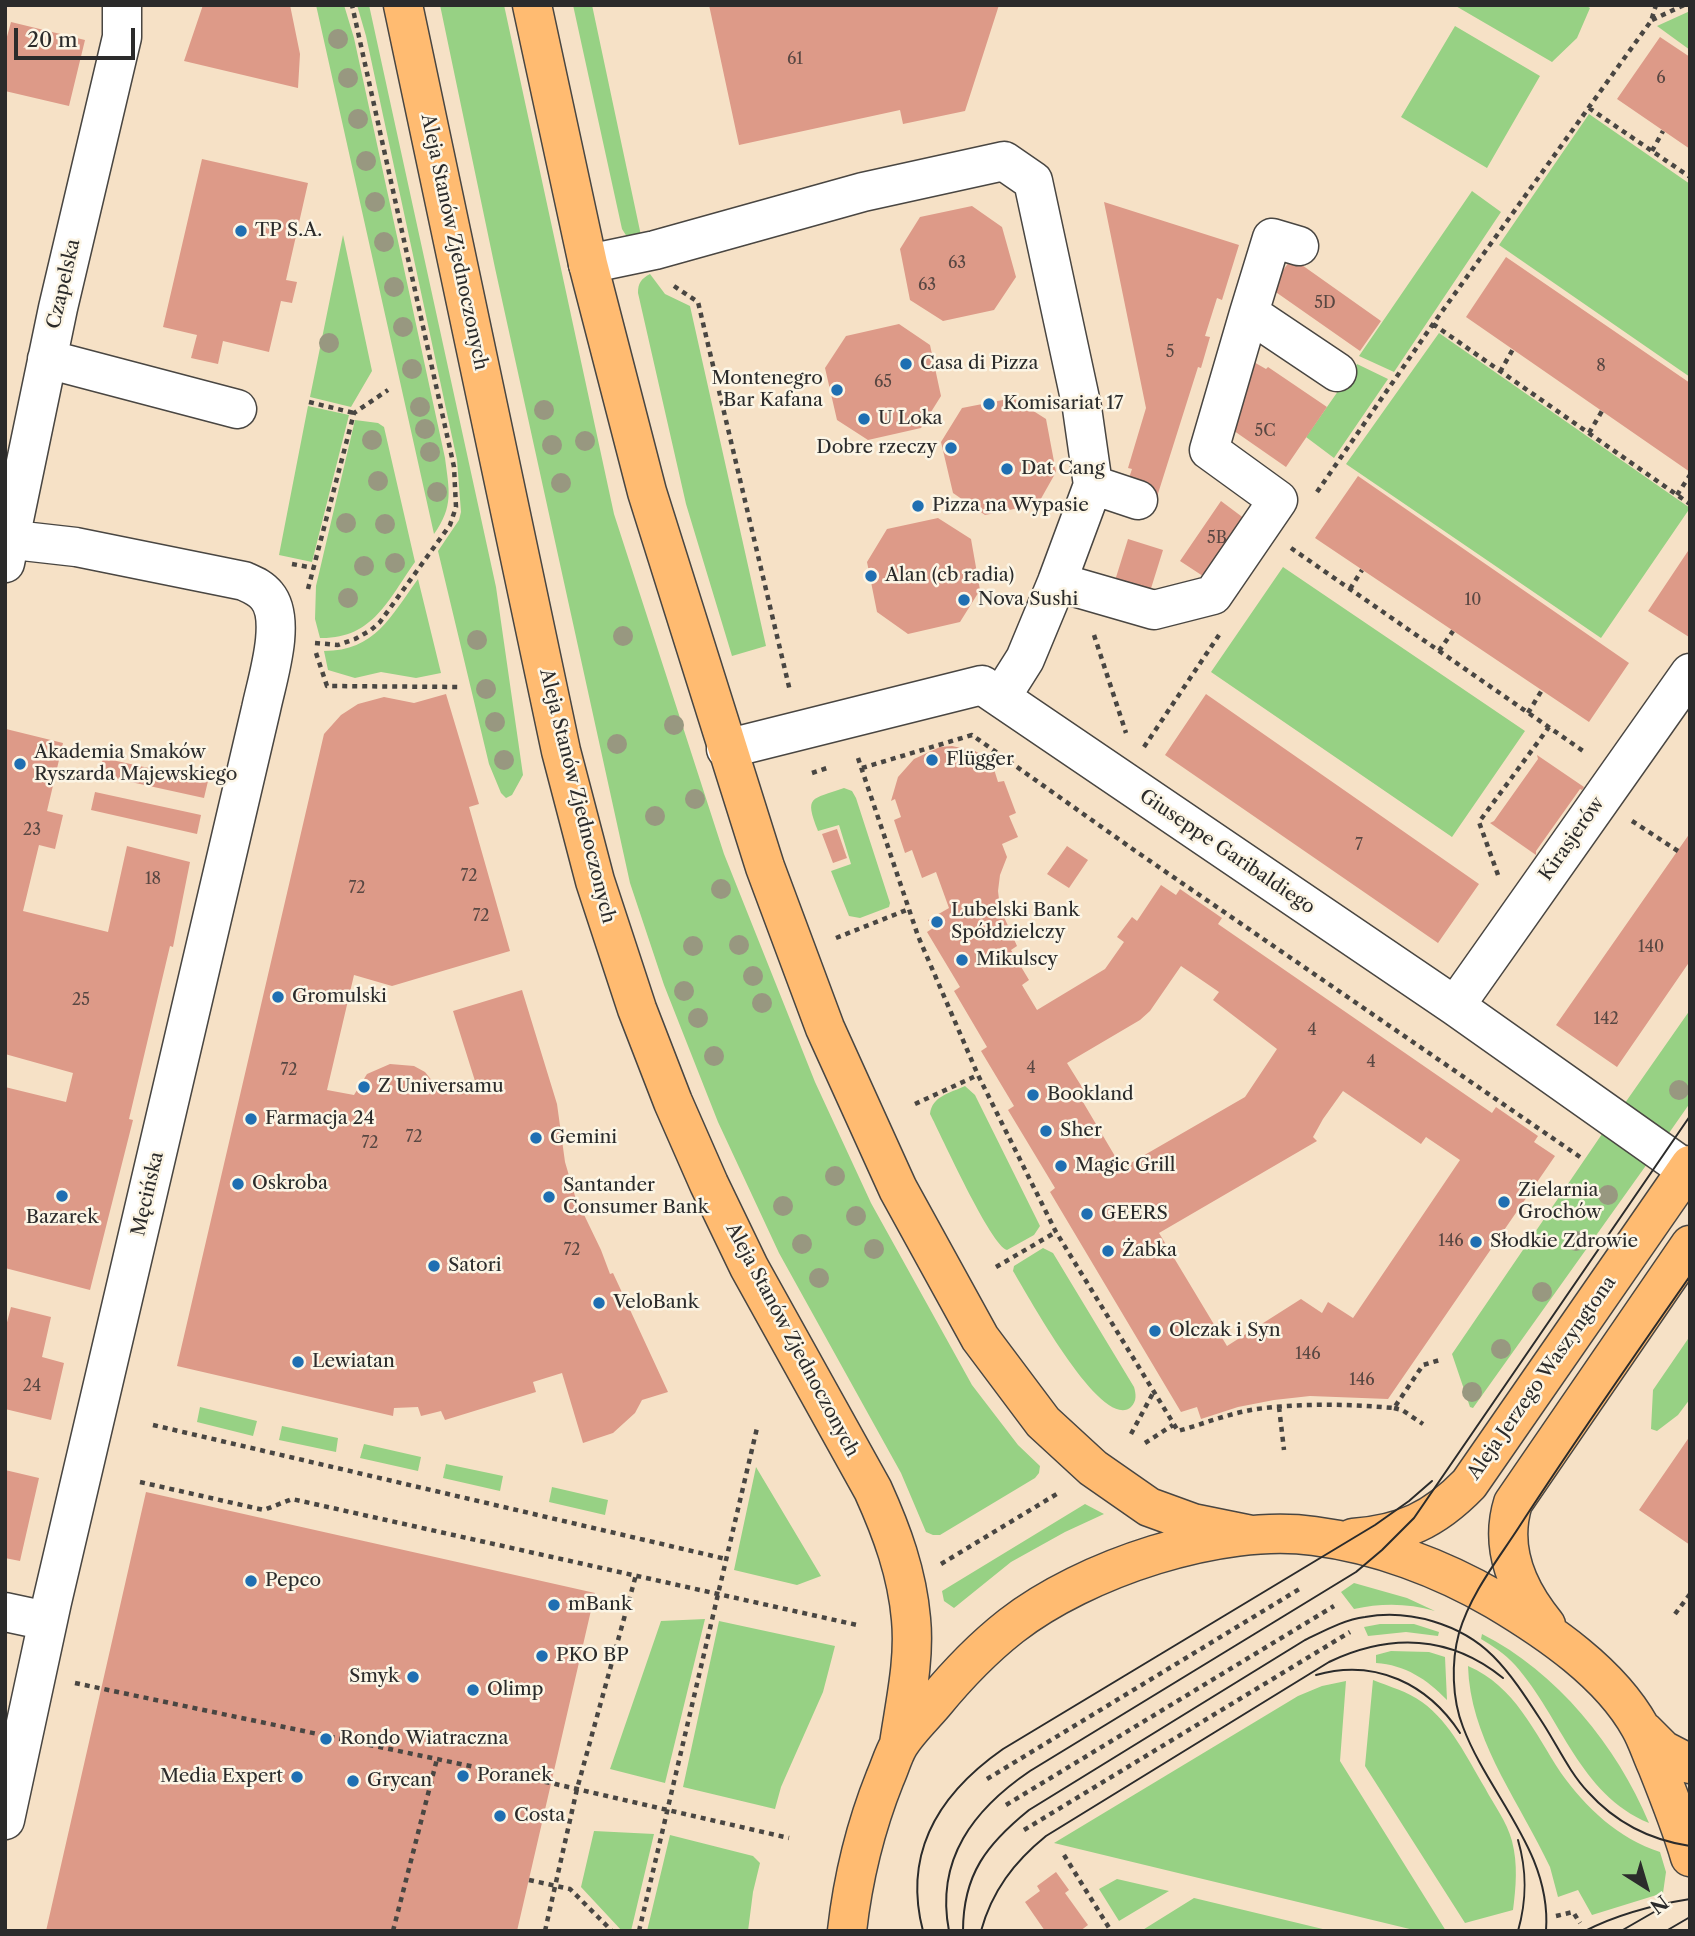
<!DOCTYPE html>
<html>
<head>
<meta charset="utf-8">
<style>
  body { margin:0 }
  #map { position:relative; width:1695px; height:1936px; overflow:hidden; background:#f6e1c6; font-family:"Libre Caslon Text",serif }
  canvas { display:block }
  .frame { position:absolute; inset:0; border:7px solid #2b2b2b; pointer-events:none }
  .north { position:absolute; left:1611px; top:1852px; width:70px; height:70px; -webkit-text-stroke:5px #fcf5e5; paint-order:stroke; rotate:143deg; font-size:19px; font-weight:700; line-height:28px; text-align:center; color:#2b2b2b }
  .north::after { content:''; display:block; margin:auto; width:24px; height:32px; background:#2b2b2b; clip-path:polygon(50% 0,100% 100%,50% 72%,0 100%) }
  .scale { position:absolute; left:14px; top:28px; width:121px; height:32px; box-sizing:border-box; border:4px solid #2b2b2b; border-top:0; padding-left:9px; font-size:21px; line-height:24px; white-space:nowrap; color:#2b2b2b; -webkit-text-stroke:5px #fcf5e5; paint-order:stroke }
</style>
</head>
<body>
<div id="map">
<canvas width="1695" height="1936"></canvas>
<div class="frame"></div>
<div class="north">N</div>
<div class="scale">20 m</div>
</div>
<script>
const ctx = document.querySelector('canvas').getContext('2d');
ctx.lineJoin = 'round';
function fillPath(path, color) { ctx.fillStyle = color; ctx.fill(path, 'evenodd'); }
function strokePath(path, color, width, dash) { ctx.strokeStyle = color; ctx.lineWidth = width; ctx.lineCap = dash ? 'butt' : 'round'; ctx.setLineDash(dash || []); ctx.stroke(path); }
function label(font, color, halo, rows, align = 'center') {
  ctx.font = font + ' "Libre Caslon Text",serif'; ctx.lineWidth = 5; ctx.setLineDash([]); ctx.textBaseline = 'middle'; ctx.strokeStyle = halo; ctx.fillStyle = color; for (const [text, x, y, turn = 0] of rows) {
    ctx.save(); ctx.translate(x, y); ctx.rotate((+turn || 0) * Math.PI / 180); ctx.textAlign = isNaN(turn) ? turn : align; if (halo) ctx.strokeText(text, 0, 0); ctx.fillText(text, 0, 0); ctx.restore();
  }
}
fillPath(new Path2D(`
  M316,5h28l10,33 91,420c4,32 9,48 -11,76z
  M357,5h12l127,582 27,188 -11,20 -6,3 -5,-5 -12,-29 -51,-213 21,-31 2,-8 -4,-52 -91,-424z
  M440,5h64l110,509 110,340 91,228 56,121 101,182 46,60 22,21 -1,7 -4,5 -95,57h-7l-7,-3 -25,-59 -122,-220 -61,-131 -54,-137 -34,-102 -135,-615z
  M573,5h19l51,240 -14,-5 -7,-11z
  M1454,5h131l5,3 -13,30 -25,24z
  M1690,11v39l-33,-24z
  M1455,26l85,50 -53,92 -86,-51z
  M1589,114l101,70v193l-191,-132z
  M1472,191l29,21 -107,160 -35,-16z
  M343,235l29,136 -21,36 -41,-10z
  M650,274l15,20 25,12 76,340 -34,10 -46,-152 -48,-211c0,-10 3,-14 12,-19z
  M1439,333l251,175 -89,130 -255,-174z
  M1357,364l31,15 -54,79 -28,-21z
  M308,406l41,9 -37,147 -33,-7z
  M355,420l23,3 6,4 31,135c-27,38 -42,77 -95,76l-5,-19 1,-33z
  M1283,567l242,164 -73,106 -241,-165z
  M418,579l23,94 -25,5 -35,-6 -26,6 -27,-8 -4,-19c51,0 67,-35 94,-72z
  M844,788l8,3 4,7 34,105 -1,4 -29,11 -11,-2 -18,-45 20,-7 -12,-39 -21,6c-14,-36 -7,-31 26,-43z
  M1690,1010v93l-21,30 -44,-30z
  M965,1086l10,9 65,131 -6,9 -27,15c-16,-4 -66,-115 -77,-136 2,-18 20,-21 35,-28z
  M1602,1134l45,30 -174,244 -3,-1 -18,-53z
  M1043,1248l10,5 81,134c2,7 3,14 -3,20 -29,26 -105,-115 -118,-136l1,-5z
  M1690,1336v63l-12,16 -21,16 -6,-2 2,-39z
  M200,1407l57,14 -4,15 -56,-14z
  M282,1426l56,12 -2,14 -57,-12z
  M364,1444l57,13 -3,14 -58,-13z
  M446,1464l57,12 -3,15 -57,-13z
  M756,1467l65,109 -24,9 -63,-15z
  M552,1487l56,13 -3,15 -56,-13z
  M1085,1504l19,10 -39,18 -54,30 -57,46 -10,-7 -2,-10z
  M1354,1583l53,15 28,13c-27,-8 -54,-8 -81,-2l-13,-17z
  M705,1619l-40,164 -55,-14 51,-148z
  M719,1621l116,25 -12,46 -42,95 -6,22 -92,-22z
  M1380,1624h34l25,8 -1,4 -32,-4 -38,4 -4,-9z
  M1482,1634c75,38 135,112 167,189 -70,-29 -87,-105 -134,-158 -10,-11 -22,-19 -34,-26z
  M1391,1651l38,1 16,5 2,43c-20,-21 -42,-35 -71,-37v-8z
  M1468,1666c47,20 66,66 93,107 24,34 58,66 99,79l6,20 -3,21 -71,22 -14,-25 -20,7 -8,-30 -6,-12c-30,-61 -74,-119 -76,-189z
  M1373,1680c17,7 34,11 49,22 29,21 45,56 63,86 9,17 22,34 27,53 6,23 4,46 1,69l-48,13 -100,-157z
  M1346,1681l-6,80 106,170h-28l-364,-88 244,-147 24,-10z
  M594,1831l60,3 -23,97h-9l-41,-44z
  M670,1835l83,21 7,7 -7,29 -5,39h-101z
  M1117,1879l52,12 -50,30 -20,-32z
  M1194,1898l137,33h-190z`), '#97d184');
fillPath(new Path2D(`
  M203,5h87l10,49 -2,34 -114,-27z
  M709,5h290l-34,106 -62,13 -3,-14 -161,35z
  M11,22l74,18 -16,66 -64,-15v-47z
  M1660,37l30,20v92l-73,-50z
  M202,159l106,24 -22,97 11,2 -5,21 -11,-2 -12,51 -46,-11 -5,23 -27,-6 6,-23 -34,-8z
  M1104,202l135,43 -17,55 -5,-2 -12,38 5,1 -9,31 -3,-1 -42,133 -31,-10 7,-21 -4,-1 18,-60z
  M972,206l30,21 14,50 -22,33 -51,11 -33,-21 -10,-51 20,-32z
  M1506,257l184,126v89l-224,-155z
  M1292,258l89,63 -21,30 -90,-63z
  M899,324l31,21 11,51 -20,32 -53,12 -31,-20 -12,-52 21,-32z
  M1245,357l21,12 2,-2 59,40 -41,60 -59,-41z
  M1013,398l33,21 10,53 -18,32 -53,11 -32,-22 -12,-51 21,-34z
  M1358,476l271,187 -40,59 -274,-184z
  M1221,501l28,21 -40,58 -29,-19z
  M938,518l33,21 9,51 -20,32 -52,12 -31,-22 -10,-50 20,-33z
  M1128,539l35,11 -15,48 -35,-11z
  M1690,548v82l-2,3 2,2 -1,2 -41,-26z
  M446,694l33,110 -10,3 41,144 -118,35 -38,-11 -27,115 27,5 13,-21 23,-10 24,2 11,6 16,20 34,-11 -22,-70 69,-21 35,114 8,58 10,34 26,54 9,24 3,-1 55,119 -26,8 -7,13 -22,20 -30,10 -21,-70 -29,9 3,10 -91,28 -4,-9 -20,5 -3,-9 -24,1 -1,8 -216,-50 147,-632 17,-19 17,-11 26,-7 30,6z
  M1206,694l273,190 -41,59 -273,-188z
  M6,729l57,14 -16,68 16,4 -8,34 -16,-4 -16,66 85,21 19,-86 63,16 -17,85 -3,-1 -41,173 4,1 -43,170 -85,-22v-181l61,15 7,-29 -68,-19z
  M952,746l23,5 21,12 -3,3 5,16 6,-1 12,32 -7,3 9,21 -16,7 5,13 -7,18 -2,16 2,17 17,38 -6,4 18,30 -7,5 15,25 68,-41 19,-27 -7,-5 15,-20 5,4 24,-36 15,10 4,-6 42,29 -4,6 274,189 4,-6 42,29 -4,6 21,14 -167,243 -78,-3 -36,4 -36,7 -37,12 -4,-12 -16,5 -131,-220 5,-4 -47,-78 6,-4 -33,-55 6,-4 -33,-56 6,-4 -33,-55 6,-4 -5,-8 21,-12 -13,-36 -14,6 -10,-28 -7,3 -11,-33 7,-3 -6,-18 -4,2 7,-24 16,-18 26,-12zM1181,966l38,26 -6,8 64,49 -32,48 -123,71 -42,-71 5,-5 -18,-29 73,-43 10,-9zM1343,1091l78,53 5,-7 34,23 -107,158 -25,-16 -6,11 -21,-14 -74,47 -68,-113 158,-92 -4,-4 10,-18z
  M1537,755l47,32 -2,3 -2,-1 -44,62v4l-46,-32 4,-2 44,-62z
  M103,758l105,23 -4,17 -105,-23z
  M95,792l106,23 -4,19 -106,-24z
  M837,829l10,29 -14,5 -11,-29z
  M1690,833v128l-73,106 -61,-42z
  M1067,846l21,14 -19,28 -22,-14z
  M11,1307l40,10 -9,40 22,6 -13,57 -46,-11v-79z
  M1690,1436v109l-51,-35z
  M5,1470l34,8 -19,83 -15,-3z
  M146,1492l449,101 -78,338h-471z
  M1056,1872l13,18 -4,3 23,32 -8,6h-35l-20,-29 15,-11 -3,-5z`), '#dd9a88');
const minor = new Path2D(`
  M588,264l67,-14 208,-58 141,-31 29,20 49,227 11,77 -36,97 -32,77 -24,38
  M1249,313l23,-75 27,8
  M47,359l190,50
  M1093,485l45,15
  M5,539l71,8 168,34c9,4 17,7 23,15 20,24 0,84 -6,113l-209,893 -47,218
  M5,563l53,-255 64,-271v-32
  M1057,582l97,28 59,-15 65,-95 -69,-50 40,-137 88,59
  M726,749l256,-64 473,321 232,164
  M1455,1006l235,-333
  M5,1612l42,9`);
const major = new Path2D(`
  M403,5l158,746 34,130 42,128 36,93 36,82 40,83 124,223c19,42 34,83 38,129 4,41 -6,84 -12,125
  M532,5l56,259 59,228 118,375 60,161 73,161 82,149 63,84 50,46 56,39 44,16 59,12
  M1353,1538c50,-4 81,-18 116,-54l221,-319
  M1546,1625c-28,-34 -47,-77 -33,-122l177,-258
  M1644,1731l19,19 27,14
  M847,1931c6,-53 18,-103 38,-153 5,-11 8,-23 14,-33 9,-15 24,-29 35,-42 23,-28 49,-55 77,-77 73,-57 210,-103 303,-90 63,8 127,32 182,64 52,31 114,73 144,127 7,12 11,26 17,39 12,30 24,60 33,91`);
strokePath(minor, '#494642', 41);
strokePath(major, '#494642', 41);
strokePath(new Path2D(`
  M1652,20l32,-15
  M1589,108l101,69
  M1652,151l11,-20
  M674,286l24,16 92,389
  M1433,324l257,180
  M1500,372l13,-23
  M309,402l45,11
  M1589,433l13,-22
  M1317,492l116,-168 218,-303 5,-16
  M1677,495l13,-20
  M1291,548l295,205
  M292,564l22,4
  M308,589l46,-176 34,-23
  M1350,589l12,-19
  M1094,635l32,98
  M315,643l23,2 17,-6 16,-9 9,-8 70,-97 6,-18 -2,-40 -102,-462
  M1439,651l14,-20
  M316,653l11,33 132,1
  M1528,713l14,-23
  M1144,747l75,-112
  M858,758l60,178 60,139 78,157 122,199c25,-7 52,-18 79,-22 46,-6 91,-5 137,-1l29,-43 17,-5
  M862,768l110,-33 162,115 446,307
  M812,773l18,-6
  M1632,821l46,30
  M1498,875l-19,-53 70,-95
  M836,938l73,-29
  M915,1104l63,-29
  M996,1267l60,-35
  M1279,1407l5,43
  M1394,1408l8,2 21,14
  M153,1425l573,134
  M1131,1434l22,-41
  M1145,1443l28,-18
  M140,1482l124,28 28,-11 565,126
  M941,1564l119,-72
  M1675,1614l15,-20
  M75,1683l476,100 238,55
  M987,1779l314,-191
  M1006,1805l328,-199
  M1024,1830l326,-198
  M1064,1855l47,76
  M529,1880l41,9 42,42
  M1556,1916l17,-4 7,11
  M393,1931l44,-172
  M545,1931l32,-142 59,-214
  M639,1931l118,-503`), '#494642', 4.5, [5, 5]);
strokePath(minor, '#fff', 38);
strokePath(major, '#ffbb71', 38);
strokePath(new Path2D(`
  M1316,1675c59,-17 112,9 144,58
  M923,1931c-21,-80 17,-138 80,-182l372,-224 34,-24 23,-20
  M949,1931c-14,-72 25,-122 81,-160l326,-199 26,-22 32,-32 276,-402
  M963,1931c0,-57 24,-87 66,-121l276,-170c19,-9 38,-20 60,-23 44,-8 96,7 128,39 20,20 36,46 51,69 14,22 26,48 44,67 27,30 62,48 102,54
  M981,1931c11,-40 33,-69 65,-95l283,-174c61,-29 121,-27 174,16
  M1518,1931c9,-32 9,-60 0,-91
  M1546,1931c6,-79 -57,-135 -83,-204 -11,-28 -12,-65 -4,-94 12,-40 38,-72 60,-106 55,-85 113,-168 171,-251
  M1585,1931c33,-17 68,-26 105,-32
  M1621,1931l33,-19
  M1666,1931l24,-14`), '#2b2b2b', 2);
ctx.fillStyle = '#989880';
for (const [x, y] of [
  [338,39],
  [348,78],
  [358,119],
  [366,161],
  [375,202],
  [384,242],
  [394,287],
  [403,327],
  [329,343],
  [412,369],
  [420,407],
  [544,410],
  [425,429],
  [372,440],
  [585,441],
  [552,445],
  [430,452],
  [378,481],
  [561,483],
  [437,492],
  [346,523],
  [385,524],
  [395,563],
  [364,566],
  [348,598],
  [623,636],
  [477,640],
  [486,689],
  [495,722],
  [674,725],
  [617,744],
  [504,760],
  [695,799],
  [655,816],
  [721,889],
  [739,945],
  [693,946],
  [753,976],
  [684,991],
  [762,1003],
  [698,1018],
  [714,1056],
  [1679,1090],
  [835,1176],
  [1608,1195],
  [783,1206],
  [856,1216],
  [1576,1241],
  [802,1244],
  [874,1249],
  [819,1278],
  [1542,1292],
  [1501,1349],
  [1472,1392]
]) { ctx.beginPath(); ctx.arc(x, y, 10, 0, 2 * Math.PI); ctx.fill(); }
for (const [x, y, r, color] of [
  [241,231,7,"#1f6fb2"],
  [906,364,7,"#1f6fb2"],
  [837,390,7,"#1f6fb2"],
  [989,404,7,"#1f6fb2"],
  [864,419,7,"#1f6fb2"],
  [951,448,7,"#1f6fb2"],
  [1007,469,7,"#1f6fb2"],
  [918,506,7,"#1f6fb2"],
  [871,576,7,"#1f6fb2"],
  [964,600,7,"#1f6fb2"],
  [932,760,7,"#1f6fb2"],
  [20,764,7,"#1f6fb2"],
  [937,922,7,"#1f6fb2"],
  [962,960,7,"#1f6fb2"],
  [278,997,7,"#1f6fb2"],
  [364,1087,7,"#1f6fb2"],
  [1033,1095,7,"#1f6fb2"],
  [251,1119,7,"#1f6fb2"],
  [1046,1131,7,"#1f6fb2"],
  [536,1138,7,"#1f6fb2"],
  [1061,1166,7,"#1f6fb2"],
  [238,1184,7,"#1f6fb2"],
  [62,1196,7,"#1f6fb2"],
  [549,1197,7,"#1f6fb2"],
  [1504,1202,7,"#1f6fb2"],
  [1087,1214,7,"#1f6fb2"],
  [1476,1242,7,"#1f6fb2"],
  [1108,1251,7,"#1f6fb2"],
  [434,1266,7,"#1f6fb2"],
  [599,1303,7,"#1f6fb2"],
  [1155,1331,7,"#1f6fb2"],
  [298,1362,7,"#1f6fb2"],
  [251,1581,7,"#1f6fb2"],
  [554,1605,7,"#1f6fb2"],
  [542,1656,7,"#1f6fb2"],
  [413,1677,7,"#1f6fb2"],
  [473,1690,7,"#1f6fb2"],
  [326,1739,7,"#1f6fb2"],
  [463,1776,7,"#1f6fb2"],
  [297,1777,7,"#1f6fb2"],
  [353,1781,7,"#1f6fb2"],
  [500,1816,7,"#1f6fb2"]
]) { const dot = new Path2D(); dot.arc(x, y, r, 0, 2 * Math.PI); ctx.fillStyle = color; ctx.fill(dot); strokePath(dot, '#fcf5e5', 2.5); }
label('16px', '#584742', null, [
  ["61",795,59],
  ["6",1661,78],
  ["63",957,263],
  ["63",927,285],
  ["5D",1325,303],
  ["5",1170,352],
  ["8",1601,366],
  ["65",883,382],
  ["5C",1265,431],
  ["5B",1217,538],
  ["10",1473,600],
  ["23",32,830],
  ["7",1359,845],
  ["72",469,876],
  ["18",153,879],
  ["72",357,888],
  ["72",481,916],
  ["140",1651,947],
  ["25",81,1000],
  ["142",1606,1019],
  ["4",1312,1030],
  ["4",1371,1062],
  ["4",1031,1068],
  ["72",289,1070],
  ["72",414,1137],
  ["72",370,1143],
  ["146",1451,1241],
  ["72",572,1250],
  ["146",1308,1354],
  ["146",1362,1380],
  ["24",32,1386]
]);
label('19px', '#2b2b2b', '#fcf5e5', [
  ["TP S.A.",255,231],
  ["Casa di Pizza",920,364],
  ["Montenegro",823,379,"right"],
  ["Bar Kafana",823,401,"right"],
  ["Komisariat 17",1003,404],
  ["U Loka",878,419],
  ["Dobre rzeczy",937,448,"right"],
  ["Dat Cang",1021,469],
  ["Pizza na Wypasie",932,506],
  ["Alan (cb radia)",885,576],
  ["Nova Sushi",978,600],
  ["Akademia Smaków",34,753],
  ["Ryszarda Majewskiego",34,775],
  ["Flügger",946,760],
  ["Lubelski Bank",951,911],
  ["Spółdzielczy",951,933],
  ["Mikulscy",976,960],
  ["Gromulski",292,997],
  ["Z Universamu",378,1087],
  ["Bookland",1047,1095],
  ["Farmacja 24",265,1119],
  ["Sher",1060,1131],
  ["Gemini",550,1138],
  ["Magic Grill",1075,1166],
  ["Oskroba",252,1184],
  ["Santander",563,1186],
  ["Consumer Bank",563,1208],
  ["Zielarnia",1518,1191],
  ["Grochów",1518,1213],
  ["GEERS",1101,1214],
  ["Bazarek",62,1218,"center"],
  ["Słodkie Zdrowie",1490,1242],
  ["Żabka",1122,1251],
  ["Satori",448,1266],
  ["VeloBank",613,1303],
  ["Olczak i Syn",1169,1331],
  ["Lewiatan",312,1362],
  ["Pepco",265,1581],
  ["mBank",568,1605],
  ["PKO BP",556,1656],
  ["Smyk",399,1677,"right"],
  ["Olimp",487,1690],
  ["Rondo Wiatraczna",340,1739],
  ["Poranek",477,1776],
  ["Media Expert",283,1777,"right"],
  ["Grycan",367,1781],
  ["Costa",514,1816]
], 'left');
label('19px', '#2b2b2b', '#fcf5e5', [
  ["Aleja Stanów Zjednoczonych",454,242,78],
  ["Czapelska",64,284,-77],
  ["Aleja Stanów Zjednoczonych",577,796,76],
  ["Kirasjerów",1572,839,-55],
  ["Giuseppe Garibaldiego",1227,852,34],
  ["Męcińska",148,1194,-77],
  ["Aleja Stanów Zjednoczonych",792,1340,62],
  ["Aleja Jerzego Waszyngtona",1542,1378,-55]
]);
</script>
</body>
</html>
